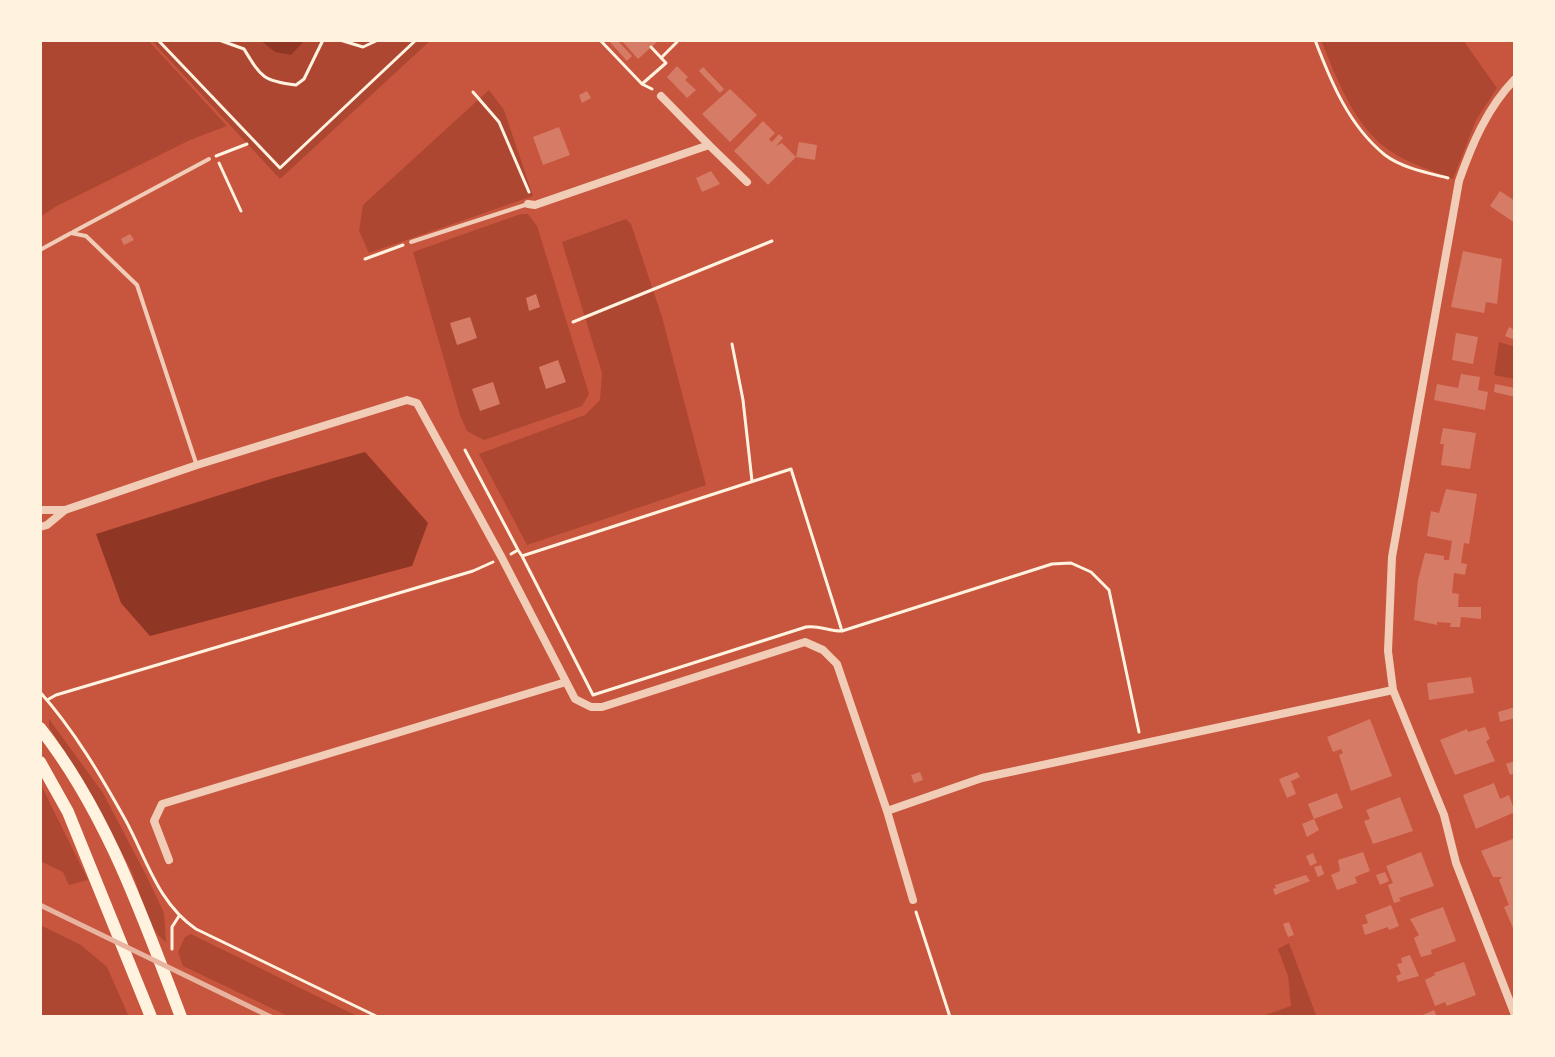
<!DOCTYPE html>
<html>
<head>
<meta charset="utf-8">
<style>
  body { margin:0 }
  #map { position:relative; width:1555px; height:1057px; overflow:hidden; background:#c8553d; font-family:Montserrat,sans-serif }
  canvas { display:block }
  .frame { position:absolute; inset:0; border:42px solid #fff3e0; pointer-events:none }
</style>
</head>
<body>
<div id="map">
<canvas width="1555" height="1057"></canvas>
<div class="frame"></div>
</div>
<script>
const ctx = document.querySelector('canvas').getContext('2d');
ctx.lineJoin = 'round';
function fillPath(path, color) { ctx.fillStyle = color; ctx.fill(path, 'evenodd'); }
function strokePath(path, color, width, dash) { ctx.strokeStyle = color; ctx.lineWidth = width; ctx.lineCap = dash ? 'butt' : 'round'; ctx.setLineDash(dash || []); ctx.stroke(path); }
fillPath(new Path2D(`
  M40,40h108l79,86 -37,14 -135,67 -15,10z
  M151,40h280l-151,139z
  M1321,40h142l34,48 -21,32 -23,59c-19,-8 -40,-14 -58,-25 -40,-24 -57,-73 -74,-114z
  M489,90l15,20 29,86 -164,57 -10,-22 4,-26z
  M521,214h7l9,12 52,168 -7,12 -98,34 -17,-9 -7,-16 -47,-163z
  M626,219l5,5 31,93 44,168 -179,60 -48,-91 106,-39 15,-15 2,-27 -40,-131z
  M1499,342l16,5v32l-21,-4z
  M49,719l54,74 43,82 18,38 2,29c-23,-17 -24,-51 -37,-76 -25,-47 -51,-94 -80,-139z
  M40,783l3,6 45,91 -19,5 -6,-13 -23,-11z
  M40,925l41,20 26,22 22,50h-89z
  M191,934l168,83h-69l-107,-51 -5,-14 7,-15z
  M1289,943l27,72 -56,2 31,-11 -3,-30 -10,-27z`), '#ae4732');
fillPath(new Path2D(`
  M260,40h45l-14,15 -16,-3z
  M365,452l63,71 -16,43 -262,70 -29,-33 -25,-69 181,-57z`), '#8f3625');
fillPath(new Path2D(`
  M608,40h9l15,16 -5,5z
  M621,40h34l2,2 -19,17z
  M677,66l11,11 -3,3 11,10 -9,8 -20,-21z
  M703,67l21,22 -4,4 -21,-22z
  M730,89l27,26 -27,27 -28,-28z
  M587,91l4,7 -9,5 -3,-8z
  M763,121l12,12 -6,6 3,3 7,-8 4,4 -7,8 6,-3 14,14 -28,28 -34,-34z
  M559,127l11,28 -27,10 -10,-28z
  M799,142l18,3 -2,15 -19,-3z
  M711,171l9,13 -18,8 -6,-14z
  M1500,191l15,10v22l-25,-17z
  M130,234l4,6 -10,5 -3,-6z
  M1463,251l39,8 -5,45 -11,-2 -2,11 -33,-6z
  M536,294l4,13 -11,4 -3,-13z
  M470,317l7,21 -20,7 -7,-22z
  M1509,327l6,3v10l-10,-4z
  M1456,333l22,4 -5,27 -21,-4z
  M558,360l8,22 -20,7 -7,-22z
  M1461,374l19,3 -2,13 10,2 -3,18 -51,-10 3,-16 21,4z
  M493,382l7,22 -20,7 -8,-22z
  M1495,384l20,4v9l-21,-5z
  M1443,428l33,5 -6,36 -29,-4 3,-21h-4z
  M1446,489l31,5 -8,50 -5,-1 -3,20 6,1 -2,11 -11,-2 -2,20 7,1 -1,13h23v12l-20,-2 -1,10h-10l1,-4 -14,-1v3l-23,-5 4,-40 7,-27 19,3v4h5l3,-19 -25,-5 4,-25 8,2z
  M1471,677l3,16 -45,7 -2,-17z
  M1515,707v11l-15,4 -2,-10z
  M1370,719l22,57 -41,15 -12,-36 4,-2 -2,-4 -8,3 -6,-15z
  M1485,727l5,12 -4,2 9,20 -40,14 -15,-35 27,-11 1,3z
  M1515,761v12l-5,2 -4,-11z
  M920,772l3,8 -9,3 -3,-8z
  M1297,772l3,5 -9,4 5,13 -9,4 -8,-19z
  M1494,783l6,16 9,-4 6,17 -39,17 -13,-34z
  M1337,793l6,15 -29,11 5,11 -12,7 -5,-13 12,-5 -6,-15z
  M1400,797l13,34 -40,13 -9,-23 6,-2 -4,-9z
  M1515,838v36l-2,1 2,6v52l-11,-26 5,-2 -10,-25 3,-3h-9l-12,-26z
  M1363,852l7,19 -15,6 2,6 -20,7 -6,-15 9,-4 -2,-11z
  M1421,852l13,34 -35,12 2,3 -7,2 -6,-18 5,-2 -7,-17z
  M1313,853l4,10 -7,3 -4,-10z
  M1321,865l3,9 -6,3 -4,-10z
  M1385,872l4,9 -9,4 -4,-10z
  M1306,875l4,6 -35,14 -2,-6 3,-1 -1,-3z
  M1391,905l8,21 -10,4 -1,-3 -23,8 -3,-10 6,-2 -3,-8z
  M1443,907l13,34 -25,9 1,4 -11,3 -7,-19 5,-3 -9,-16z
  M1289,922l5,13 -6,2 -5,-13z
  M1410,955l9,21 -21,6 -2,-6 5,-2 -4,-10 5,-1 -1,-5z
  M1464,962l12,33 -29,11 -2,-4 -10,4 -10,-26 10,-5 -1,-2z
  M1434,1010l3,7h-19z`), '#d67c66');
strokePath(new Path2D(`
  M158,40l122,128 136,-128
  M219,40l25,9c17,28 19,32 52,36l8,-6 19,-39
  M340,40l23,7 15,-7
  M600,40l42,44 10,5
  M1315,40c16,42 34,86 70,115 17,13 43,18 63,23
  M661,58l16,-16
  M642,84l24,-21 -15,-16
  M473,92l26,30 30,70
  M216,156l31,-12
  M219,163l22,48
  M365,259l38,-14
  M573,322l199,-81
  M732,344l11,56 9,81
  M465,450l53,100
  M511,554l7,-4 4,6 269,-87 51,162 210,-67 19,-1 20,9 18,18 30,142
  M522,556l71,139 213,-68c13,-2 22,4 35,4
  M40,692c34,38 61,84 86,129 21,39 32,82 70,108l182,88
  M47,700l9,-5 417,-124 20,-9
  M916,912l34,105
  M172,949v-22l7,-11`), '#fff3e0', 3);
strokePath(new Path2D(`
  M73,232l136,-73
  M411,242l117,-38
  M40,250l31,-17 15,3 51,49 59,178`), '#f1ccb7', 4);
strokePath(new Path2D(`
  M1515,79c-28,29 -43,65 -56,102l-67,376 -4,94 5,39 51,125 12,48 59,152
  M709,145l38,37
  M528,204l7,1 174,-60 -48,-49
  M40,510h24
  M40,527l7,-2 18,-15 132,-45 210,-65 10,3 85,155 73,141 16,8h11l203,-65 18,8 14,14 50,147 26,89
  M887,811l95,-33 411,-88
  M169,860l-15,-39 8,-17 404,-122`), '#f1ccb7', 8);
strokePath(new Path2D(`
  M40,728c67,85 103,190 141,289
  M40,762l28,50 83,205`), '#fff3e0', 12);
strokePath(new Path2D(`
  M40,905l231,112`), '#e9b49f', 5);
</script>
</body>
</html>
